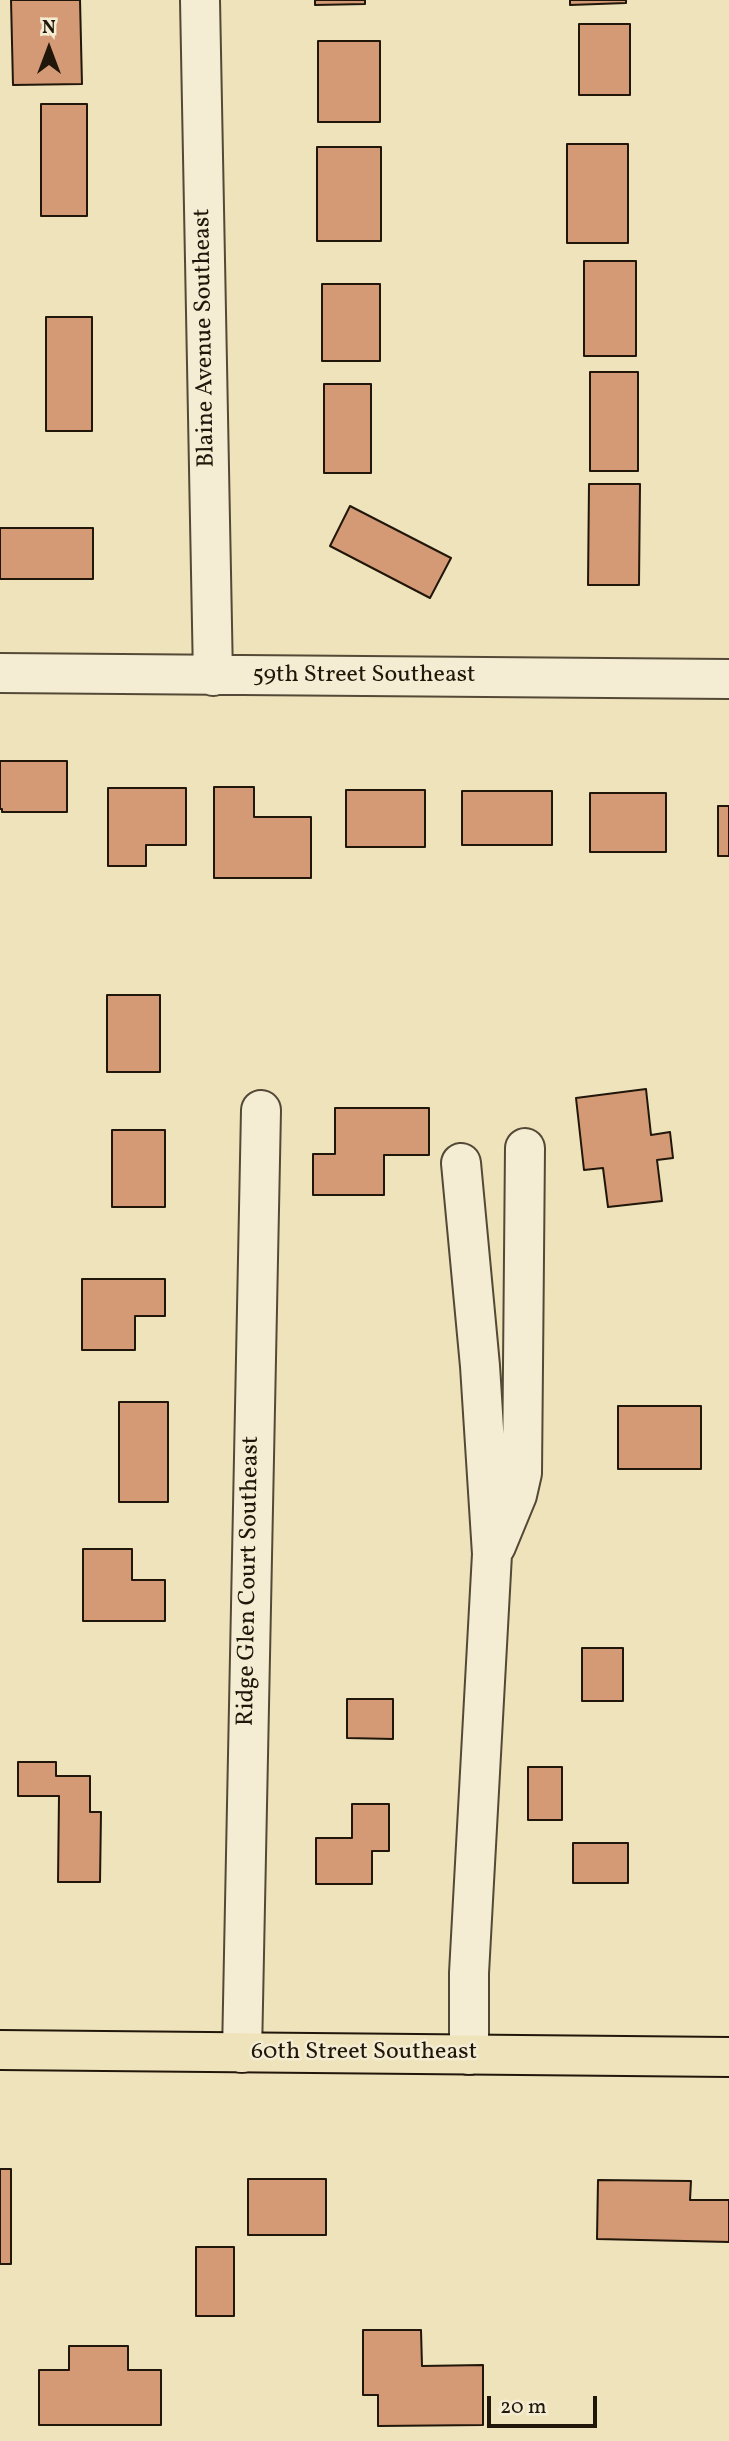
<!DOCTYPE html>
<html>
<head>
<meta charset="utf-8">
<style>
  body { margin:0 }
  #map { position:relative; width:729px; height:2441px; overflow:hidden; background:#eee3bb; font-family:Vollkorn,serif }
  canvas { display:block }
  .north { position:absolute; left:14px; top:14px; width:70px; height:70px; -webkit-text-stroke:5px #f4edd3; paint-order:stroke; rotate:0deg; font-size:19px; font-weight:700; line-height:28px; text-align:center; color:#21160a }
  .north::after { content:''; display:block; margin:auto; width:24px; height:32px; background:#21160a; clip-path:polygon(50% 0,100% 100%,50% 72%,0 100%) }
  .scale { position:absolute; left:487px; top:2396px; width:110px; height:32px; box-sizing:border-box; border:4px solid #21160a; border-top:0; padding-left:9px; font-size:21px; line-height:24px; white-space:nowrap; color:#21160a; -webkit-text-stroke:5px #f4edd3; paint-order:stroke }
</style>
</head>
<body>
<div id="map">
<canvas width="729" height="2441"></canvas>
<div class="north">N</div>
<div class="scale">20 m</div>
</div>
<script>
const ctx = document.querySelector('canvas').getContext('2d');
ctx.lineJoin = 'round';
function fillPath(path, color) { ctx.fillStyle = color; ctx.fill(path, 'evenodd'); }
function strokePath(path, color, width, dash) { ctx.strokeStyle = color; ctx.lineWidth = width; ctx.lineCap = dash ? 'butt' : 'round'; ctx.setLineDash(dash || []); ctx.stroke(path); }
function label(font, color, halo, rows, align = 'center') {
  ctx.font = font + ' Vollkorn,serif'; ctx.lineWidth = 5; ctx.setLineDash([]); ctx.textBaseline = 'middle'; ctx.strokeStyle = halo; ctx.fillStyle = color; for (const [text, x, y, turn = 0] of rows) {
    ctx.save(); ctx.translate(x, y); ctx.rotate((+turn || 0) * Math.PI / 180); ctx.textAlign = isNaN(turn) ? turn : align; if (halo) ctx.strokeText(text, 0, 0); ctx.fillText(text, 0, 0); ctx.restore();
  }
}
const building = new Path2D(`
  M11,0h69l2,84 -69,1z
  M315,0h50v4l-50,1z
  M570,0h56v3l-56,2z
  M579,24h51v71h-51z
  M318,41h62v81h-62z
  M41,104h46v112h-46z
  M567,144h61v99h-61z
  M317,147h64v94h-64z
  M584,261h52v95h-52z
  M322,284h58v77h-58z
  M46,317h46v114h-46z
  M590,372h48v99h-48z
  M324,384h47v89h-47z
  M589,484h51l-1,101h-51z
  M350,506l101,52 -21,40 -100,-52z
  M0,528h93v51h-93z
  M0,761h67v51h-65v-3h-2z
  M214,787h40v30h57v61h-97z
  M108,788h78v57h-40v21h-38z
  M346,790h79v57h-79z
  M462,791h90v54h-90z
  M590,793h76v59h-76z
  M718,806h11v50h-11z
  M107,995h53v77h-53z
  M646,1089l5,46 19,-3 3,26 -16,2 5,41 -54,6 -5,-39 -19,2 -8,-72z
  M335,1108h94v47h-45v40h-71v-41h22z
  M112,1130h53v77h-53z
  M82,1279h83v37h-30v34h-53z
  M119,1402h49v100h-49z
  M618,1406h83v63h-83z
  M83,1549h49v31h33v41h-82z
  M582,1648h41v53h-41z
  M347,1699h46v40l-46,-1z
  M18,1762h38v14h34v36h11l-1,70h-42l1,-86h-41z
  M528,1767h34v53h-34z
  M352,1804h37v47h-17v33h-56v-46h36z
  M573,1843h55v40h-55z
  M0,2169h11v95h-11z
  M248,2179h78v56h-78z
  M598,2180l93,1 -1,19h39v42l-132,-3z
  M196,2247h38v69h-38z
  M363,2330h58l1,36 61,-1v60l-105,1v-31h-15z
  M69,2346h59v24h33v55h-122v-55h30z`);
fillPath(building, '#d39a75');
strokePath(building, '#21160a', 2);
const minor = new Path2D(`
  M200,0l13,676
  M0,673l729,6
  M461,1163l19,203 12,188 -23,419v82
  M496,1546l21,-51 5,-22 3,-325
  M242,2053l19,-943`);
const major = new Path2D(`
  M0,2050l729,7`);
strokePath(minor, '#544936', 42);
strokePath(major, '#21160a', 42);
strokePath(minor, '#f4edd3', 38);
strokePath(major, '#eee3bb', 38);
label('24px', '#21160a', '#f4edd3', [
  ["Blaine Avenue Southeast",206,338,-91],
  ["59th Street Southeast",364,677],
  ["Ridge Glen Court Southeast",250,1581,-89],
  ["60th Street Southeast",364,2054]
]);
</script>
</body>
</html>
